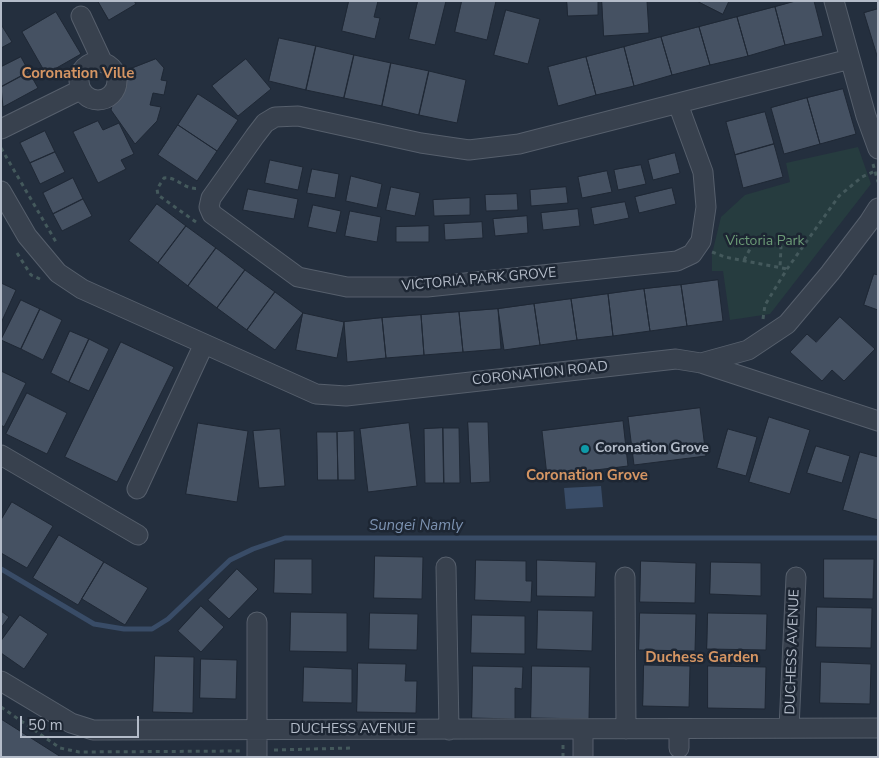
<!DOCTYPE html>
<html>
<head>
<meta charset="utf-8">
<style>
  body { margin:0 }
  #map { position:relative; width:879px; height:758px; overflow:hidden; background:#242f3e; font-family:"Nunito Sans",sans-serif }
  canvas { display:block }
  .frame { position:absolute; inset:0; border:2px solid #b4bcc9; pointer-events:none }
  .scale { position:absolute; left:20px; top:716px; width:119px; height:22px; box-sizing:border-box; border:2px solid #b4bcc9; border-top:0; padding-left:6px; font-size:15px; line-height:18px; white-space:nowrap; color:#b4bcc9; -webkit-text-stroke:4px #1d2633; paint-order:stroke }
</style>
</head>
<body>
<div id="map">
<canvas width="879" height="758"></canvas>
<div class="frame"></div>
<div class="scale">50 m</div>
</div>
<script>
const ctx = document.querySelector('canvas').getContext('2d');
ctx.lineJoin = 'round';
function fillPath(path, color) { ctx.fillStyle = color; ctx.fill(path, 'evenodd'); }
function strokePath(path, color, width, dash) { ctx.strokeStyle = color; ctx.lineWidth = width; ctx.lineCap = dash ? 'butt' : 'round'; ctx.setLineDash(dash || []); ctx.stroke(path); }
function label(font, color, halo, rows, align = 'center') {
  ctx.font = font + ' "Nunito Sans",sans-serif'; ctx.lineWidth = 5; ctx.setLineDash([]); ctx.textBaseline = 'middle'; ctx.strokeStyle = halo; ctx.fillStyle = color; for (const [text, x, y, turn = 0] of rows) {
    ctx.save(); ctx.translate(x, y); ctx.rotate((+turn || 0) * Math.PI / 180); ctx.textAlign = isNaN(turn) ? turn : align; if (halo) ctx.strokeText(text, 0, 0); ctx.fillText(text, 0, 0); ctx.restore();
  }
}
fillPath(new Path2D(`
  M858,147l13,37 -101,130 -40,6 -7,-49h-11v-17l9,-37 24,-22 45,-13 -4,-19z`), '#263c3f');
fillPath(new Path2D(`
  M601,486l2,21 -37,2 -2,-21z`), '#394c67');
strokePath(new Path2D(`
  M1,569l93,55 30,5h28l16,-10 62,-59 23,-11 32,-11h593`), '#394c67', 5);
const building = new Path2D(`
  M98,1h36l2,3 -27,16z
  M349,1h29l-4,16 6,1 -5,21 -33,-8z
  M418,1h28l-11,44 -26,-6z
  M462,1h34l-9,39 -32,-8z
  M567,1h31v14l-30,1z
  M602,1h45l2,32 -45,3z
  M697,1h32l-6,13z
  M796,1h18l9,35 -38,9 -10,-38z
  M775,7l10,38 -37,11 -11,-39z
  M878,9v50l-14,-46z
  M506,10l34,9 -12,45 -34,-9z
  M56,12l25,42 -35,20 -24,-42z
  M737,17l11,39 -38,9 -11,-38z
  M2,26l10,16 -11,6v-21z
  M699,27l11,38 -38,10 -11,-38z
  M661,37l11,38 -38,11 -10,-39z
  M279,38l37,8 -10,44 -37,-9z
  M316,46l38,9 -10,43 -38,-8z
  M624,47l10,39 -38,9 -10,-38z
  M354,55l37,8 -9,43 -38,-8z
  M21,57l8,15 -28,15v-20z
  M586,57l10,38 -38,11 -10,-39z
  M156,59l8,9 -3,12 6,1 -3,14 -11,-2 -3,12 11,2 -4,14 -22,23 -24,-34 9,-37z
  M246,59l25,30 -33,27 -26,-30z
  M391,63l38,8 -10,44 -37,-9z
  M429,71l37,9 -9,43 -38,-8z
  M29,72l9,16 -35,19 -2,-20z
  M843,89l13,45 -36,10 -13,-46z
  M198,94l40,26 -21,31 -39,-26z
  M807,98l13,46 -36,10 -13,-46z
  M765,112l9,32 -39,11 -9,-33z
  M98,121l5,9 16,-7 15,31 -13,6 5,9 -28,14 -25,-51z
  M178,125l39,26 -20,30 -39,-26z
  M45,131l10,21 -25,11 -10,-20z
  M774,144l9,33 -40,11 -8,-33z
  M55,152l10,20 -25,12 -10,-21z
  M675,153l5,20 -27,7 -5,-20z
  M270,160l33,7 -5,23 -33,-7z
  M641,165l5,19 -28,6 -4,-20z
  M312,169l27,5 -4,24 -28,-5z
  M607,171l5,21 -30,6 -4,-21z
  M351,176l31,8 -5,24 -31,-7z
  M73,178l10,21 -30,15 -10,-21z
  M391,187l29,6 -5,23 -29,-6z
  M566,187l2,16 -37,3 -1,-16z
  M672,188l4,16 -37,9 -4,-16z
  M248,189l50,10 -4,20 -51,-9z
  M517,194l1,16 -32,1 -1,-16z
  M470,198v17l-36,1 -1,-16z
  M83,199l9,17 -30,15 -9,-17z
  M625,202l4,16 -35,7 -3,-17z
  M157,204l29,22 -28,37 -29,-22z
  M313,205l28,6 -5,22 -28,-6z
  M578,209l2,17 -37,4 -2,-17z
  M350,211l31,6 -4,25 -32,-6z
  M527,216l1,17 -33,3 -2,-17z
  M482,222l1,16 -38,2 -1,-16z
  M186,226l30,22 -28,38 -30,-23z
  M429,226v16h-33v-15z
  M216,248l29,22 -28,38 -29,-22z
  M245,270l30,22 -28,38 -30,-22z
  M874,274l4,1v35l-14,-5z
  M718,280l5,41 -36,5 -6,-41z
  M1,283l15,7 -15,33z
  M681,285l6,41 -37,5 -6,-42z
  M644,289l6,42 -37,5 -5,-42z
  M275,292l28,21 -28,37 -28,-20z
  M608,294l5,42 -36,4 -6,-41z
  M571,299l6,41 -37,5 -6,-41z
  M21,300l19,9 -19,40 -20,-9z
  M534,304l6,41 -36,5 -6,-41z
  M40,309l22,11 -19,40 -22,-11z
  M498,309l3,40 -38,3 -4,-40z
  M459,312l4,40 -39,3 -3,-40z
  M303,313l41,9 -7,36 -41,-8z
  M421,315l3,40 -38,3 -4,-40z
  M840,317l35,32 -31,32 -12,-11 -10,11 -32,-29 17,-18 9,8z
  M382,318l4,40 -39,4 -3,-40z
  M70,331l19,8 -20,43 -18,-9z
  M89,339l20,10 -20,42 -20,-9z
  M121,342l53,25 -57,115 -52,-25z
  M1,371l25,12 -22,44 -3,-2z
  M27,393l40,20 -20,41 -41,-20z
  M700,408l6,48 -72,9 -6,-48z
  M769,417l41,13 -20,64 -41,-12z
  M623,421l5,45 -81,10 -5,-45z
  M468,422h20l2,60 -19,1z
  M198,423l50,8 -11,71 -51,-8z
  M409,423l8,63 -49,6 -8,-63z
  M443,428h16l1,55h-16z
  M443,428l1,55h-19l-1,-54z
  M280,429l5,57 -26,2 -6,-57z
  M728,429l29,8 -11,39 -29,-8z
  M354,431l1,49h-17l-1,-48z
  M317,432h20l1,48h-20z
  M816,446l34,10 -8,27 -35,-10z
  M860,452l18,5v63l-35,-10z
  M12,502l41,24 -26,42 -26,-15v-33z
  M59,535l45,27 -26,43 -45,-27z
  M375,556l48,1 -1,42 -48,-1z
  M275,559h37v35l-38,-1z
  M824,559h50l-1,40 -49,-1z
  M476,560l50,1v20h6l-1,21 -56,-2z
  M537,560l59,2 -1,35 -58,-1z
  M641,561l55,2 -1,40 -55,-1z
  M104,562l44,26 -23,37 -43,-26z
  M711,562l50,1v33l-51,-2z
  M237,569l21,20 -29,30 -21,-19z
  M201,606l23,21 -23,25 -23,-21z
  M817,607l55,1 -1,40 -55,-1z
  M538,610l55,1 -1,40 -55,-2z
  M1,611l8,6 -8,11z
  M291,612l56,1v39l-57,-1z
  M370,613l48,1 -1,36 -48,-1z
  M640,613l56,1 -1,37 -56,-1z
  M708,613l59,1 -1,36 -59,-1z
  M20,615l28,19 -24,35 -23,-16v-12z
  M472,615l53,1v38l-54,-1z
  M155,656l39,1 -1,56 -40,-1z
  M201,659l36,1 -1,39 -36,-1z
  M821,662l50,2 -1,40 -50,-1z
  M358,663l48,1 -1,17h12l-1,32 -59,-1z
  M644,665l46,1 -1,41 -46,-1z
  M473,666l50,1 -1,22 -7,-1v31l-43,-1z
  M532,666l58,1 -1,52 -58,-1z
  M708,666l58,1 -1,42 -57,-1z
  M304,667l48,2v34l-49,-1z
  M1,719l60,38h-60z`);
fillPath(building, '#455162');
strokePath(building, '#1f2835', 1);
const minor = new Path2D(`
  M834,1l32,115 12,33
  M81,16l21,45
  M79 81a19 19 0 1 1 38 0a19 19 0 1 1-38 0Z
  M678,104l25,68 3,35 -5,34 -9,13 -15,7 -250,26h-80l-49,-10 -86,-63 -3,-7 2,-9 44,-62 10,-13 10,-6 23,-1 123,27 48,7 50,-6 331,-85
  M1,129l79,-39
  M1,191l26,45 31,37 24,16 234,105 30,2 330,-37 25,4 177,58
  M701,363l47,-13 39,-26 43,-51 39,-51 9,-14
  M1,455l137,80
  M137,489l67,-145
  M446,567l3,163
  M625,577l1,152
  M1,681l70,42 22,7 785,-2
  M789,728l7,-151
  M679,729v19
  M257,757v-135
  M583,757v-28`);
strokePath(minor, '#565f6c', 21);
strokePath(new Path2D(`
  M1,148l55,94
  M873,164l5,18
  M196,222l-38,-27 -1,-6 7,-11c13,-2 21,13 35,10
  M712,252l13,5 62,12
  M17,253l14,22 9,4
  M744,260l7,-13 14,-9 16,9 -1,20
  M763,319l2,-14 22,-36 52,-73 23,-19 13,-6
  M1,707l59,41 19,4 163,-1
  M274,750l78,-2
  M563,757v-12`), '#44595c', 3, [4, 4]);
strokePath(minor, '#38414e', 19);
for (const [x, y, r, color] of [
  [585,449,5,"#0f9aa8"]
]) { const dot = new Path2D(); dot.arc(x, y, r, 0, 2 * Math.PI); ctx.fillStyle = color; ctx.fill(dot); strokePath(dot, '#1d2633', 2); }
label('14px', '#6b9a76', '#1d2633', [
  ["Victoria Park",765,242]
]);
label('14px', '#b4bcc9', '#1d2633', [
  ["VICTORIA PARK GROVE",479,280,-5],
  ["CORONATION ROAD",540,374,-6],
  ["DUCHESS AVENUE",793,652,-88],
  ["DUCHESS AVENUE",353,730]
]);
label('bold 14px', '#b4bcc9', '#1d2633', [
  ["Coronation Grove",595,449]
], 'left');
label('bold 15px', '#d59563', '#1d2633', [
  ["Coronation Ville",78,74],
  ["Coronation Grove",587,476],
  ["Duchess Garden",702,658]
]);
label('italic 15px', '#7c92b1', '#1d2633', [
  ["Sungei Namly",416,526]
]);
</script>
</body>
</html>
